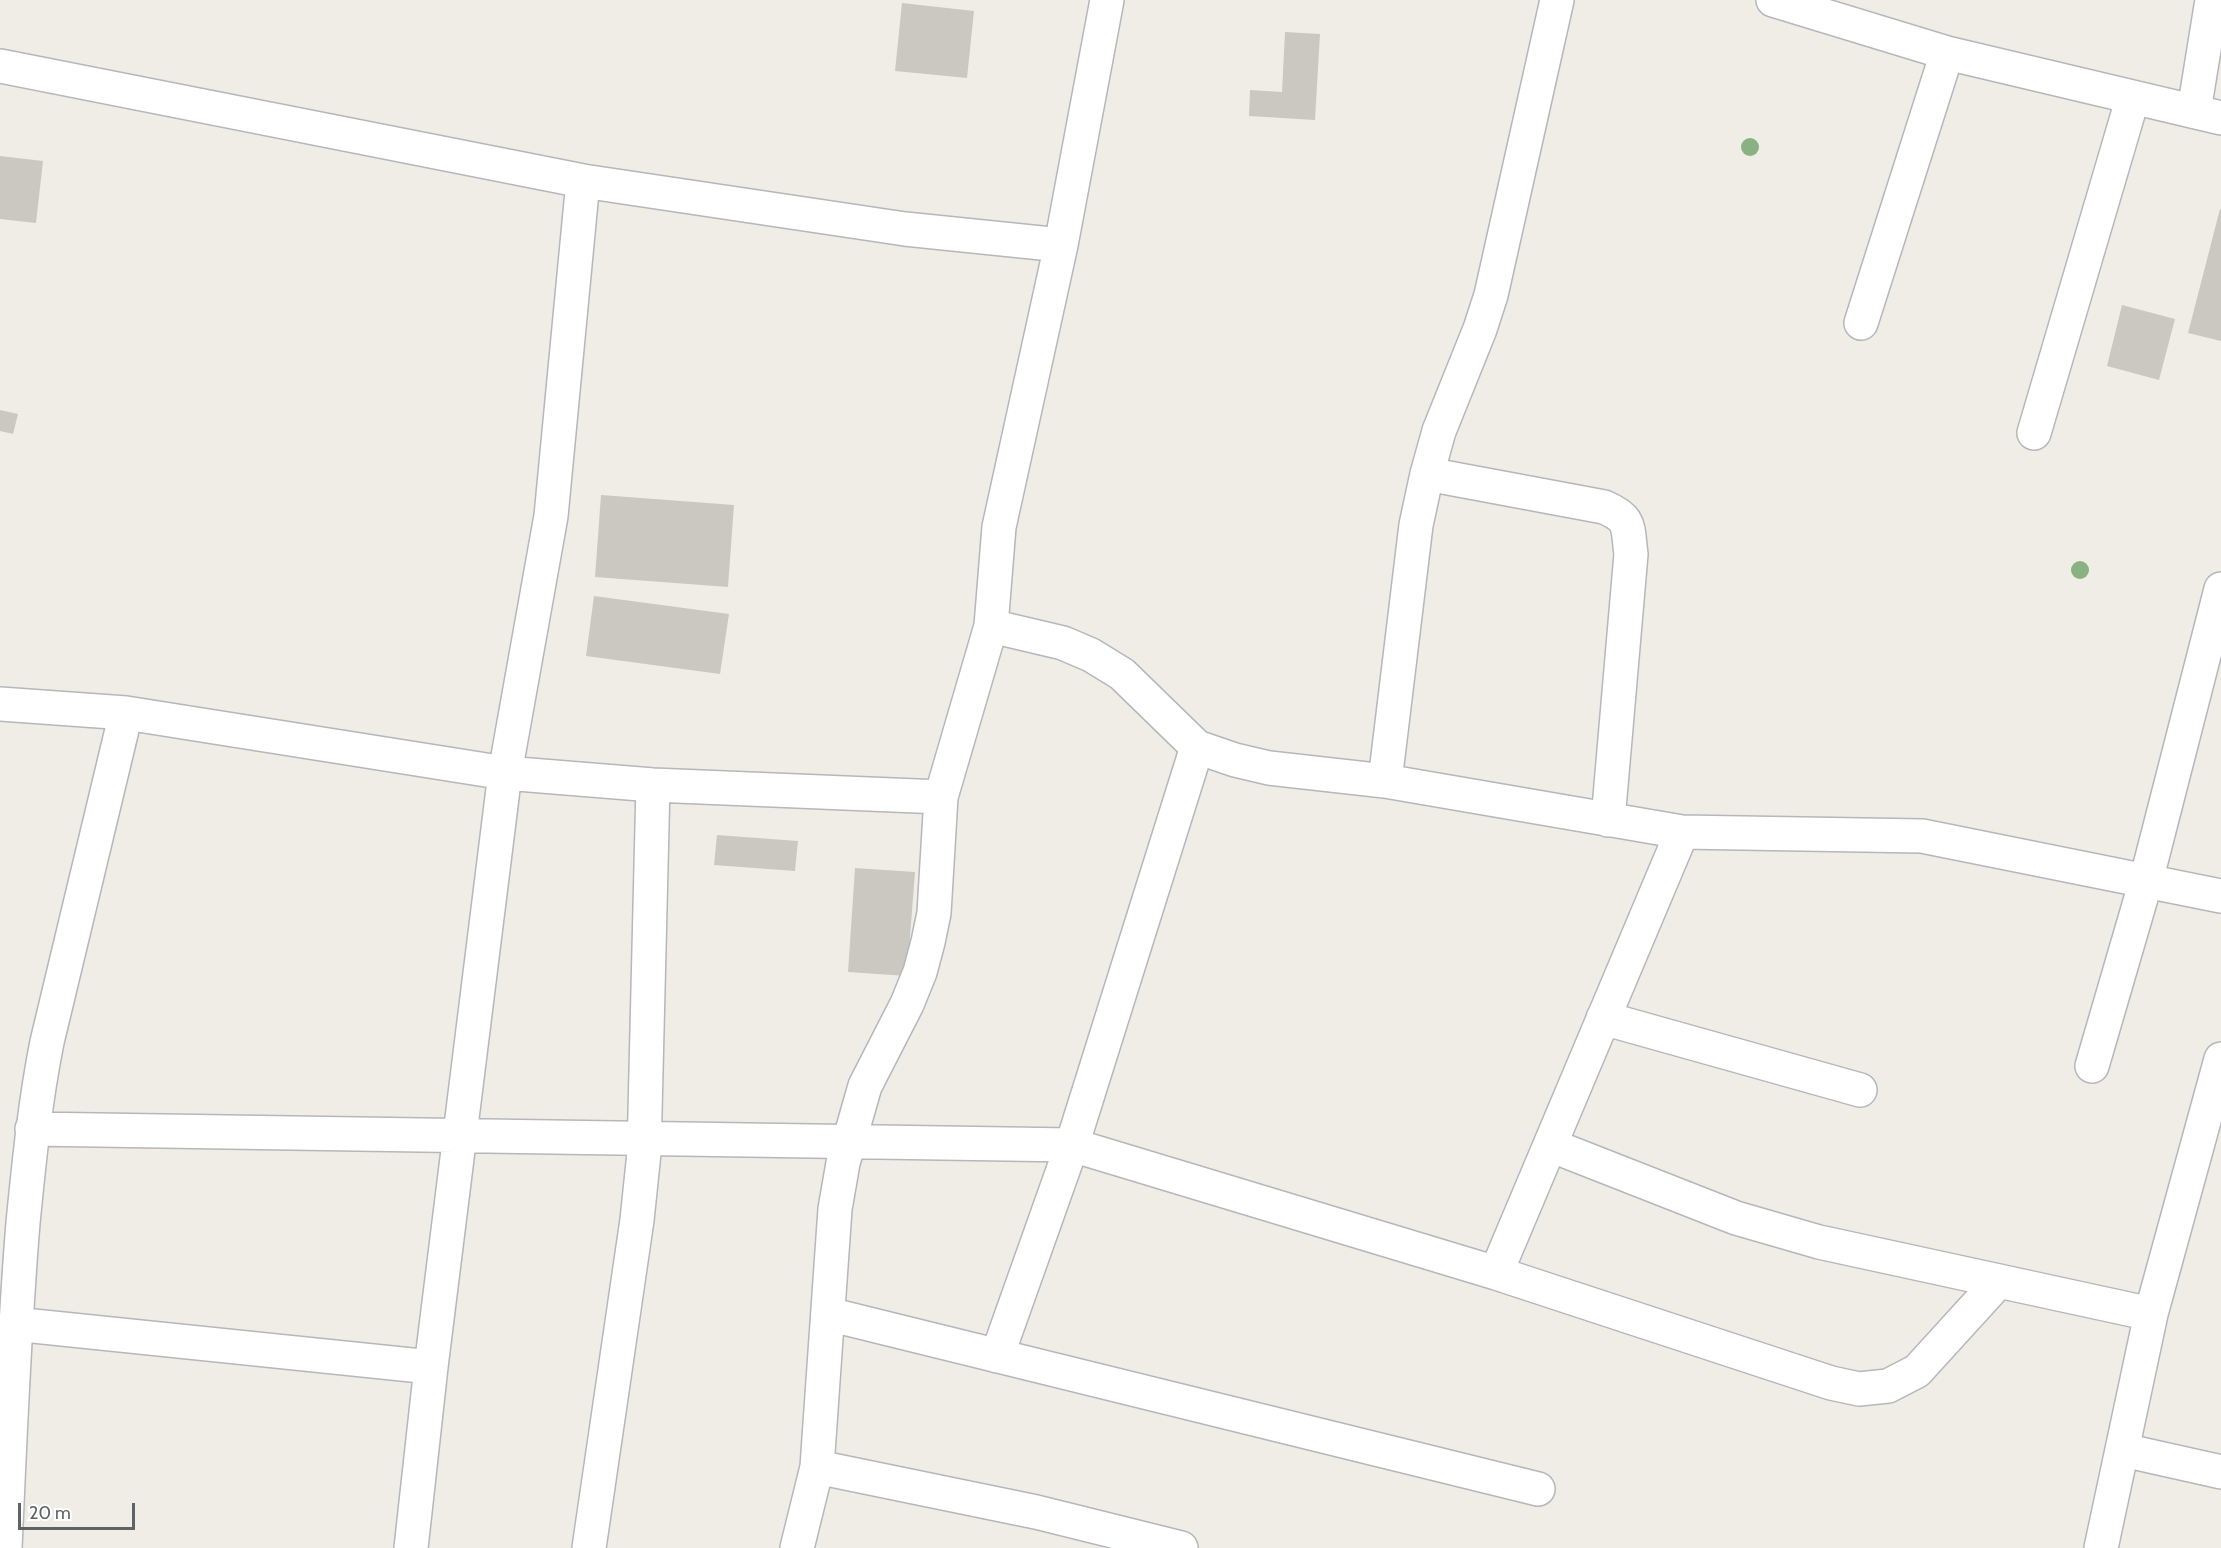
<!DOCTYPE html>
<html>
<head>
<meta charset="utf-8">
<style>
  body { margin:0 }
  #map { position:relative; width:2221px; height:1548px; overflow:hidden; background:#f0ede6; font-family:Cabin,sans-serif }
  canvas { display:block }
  .scale { position:absolute; left:18px; top:1503px; width:117px; height:27px; box-sizing:border-box; border:3px solid #5e6367; border-top:0; padding-left:8px; font-size:18px; line-height:21px; white-space:nowrap; color:#5e6367; -webkit-text-stroke:4px #fff; paint-order:stroke }
</style>
</head>
<body>
<div id="map">
<canvas width="2221" height="1548"></canvas>
<div class="scale">20 m</div>
</div>
<script>
const ctx = document.querySelector('canvas').getContext('2d');
ctx.lineJoin = 'round';
function fillPath(path, color) { ctx.fillStyle = color; ctx.fill(path, 'evenodd'); }
function strokePath(path, color, width, dash) { ctx.strokeStyle = color; ctx.lineWidth = width; ctx.lineCap = dash ? 'butt' : 'round'; ctx.setLineDash(dash || []); ctx.stroke(path); }
fillPath(new Path2D(`
  M902,3l72,8 -7,67 -72,-7z
  M1285,32l35,2 -5,86 -66,-4 1,-26 32,2z
  M0,156l43,5 -7,62 -36,-4z
  M2220,209h1v132l-33,-8z
  M2122,305l53,14 -16,61 -52,-14z
  M0,410l18,4 -5,20 -13,-3z
  M601,495l133,10 -6,82 -133,-10z
  M594,596l135,18 -9,60 -134,-18z
  M717,835l81,6 -3,30 -81,-6z
  M855,868l60,4 -8,104 -59,-4z`), '#cbc8c2');
const street = new Path2D(`
  M1773,0l174,53 274,65
  M0,66l583,115 322,48 156,16
  M2194,111l18,-111
  M1861,323l86,-270
  M2034,433l99,-336
  M1427,474l177,33c28,12 23,19 27,47l-23,266
  M991,626l72,17 28,12 31,19 75,73 38,13 34,8 116,13 297,51 240,4 299,60
  M0,704l126,9 379,60 148,12 288,12
  M1385,781l31,-256 11,-51 12,-43 41,-102 11,-34 66,-295
  M1603,1018l257,72
  M2092,1066l54,-185 75,-292
  M32,1129l1040,16 424,128 335,110 28,6 29,-3 29,-15 82,-90
  M1550,1145l186,73 83,24 332,72
  M1496,1273l186,-441
  M828,1314l710,175
  M14,1324l417,43
  M997,1356l75,-211 125,-398
  M2123,1450l98,22
  M817,1467l219,45 145,36
  M5,1548c5,-108 9,-216 18,-325 6,-61 12,-121 24,-181l79,-329
  M411,1548l20,-181 74,-594 46,-257 32,-335
  M589,1548l48,-328 7,-67 9,-368
  M797,1548l20,-81 18,-258 8,-46 22,-77 42,-82 13,-32 8,-30 6,-29 7,-116 50,-171 8,-99 62,-282 46,-245
  M2101,1548l50,-234 70,-255`);
strokePath(street, '#b4b7bb', 36);
strokePath(street, '#fff', 33);
ctx.fillStyle = '#88b282';
for (const [x, y] of [
  [1750,147],
  [2080,570]
]) { ctx.beginPath(); ctx.arc(x, y, 9, 0, 2 * Math.PI); ctx.fill(); }
</script>
</body>
</html>
